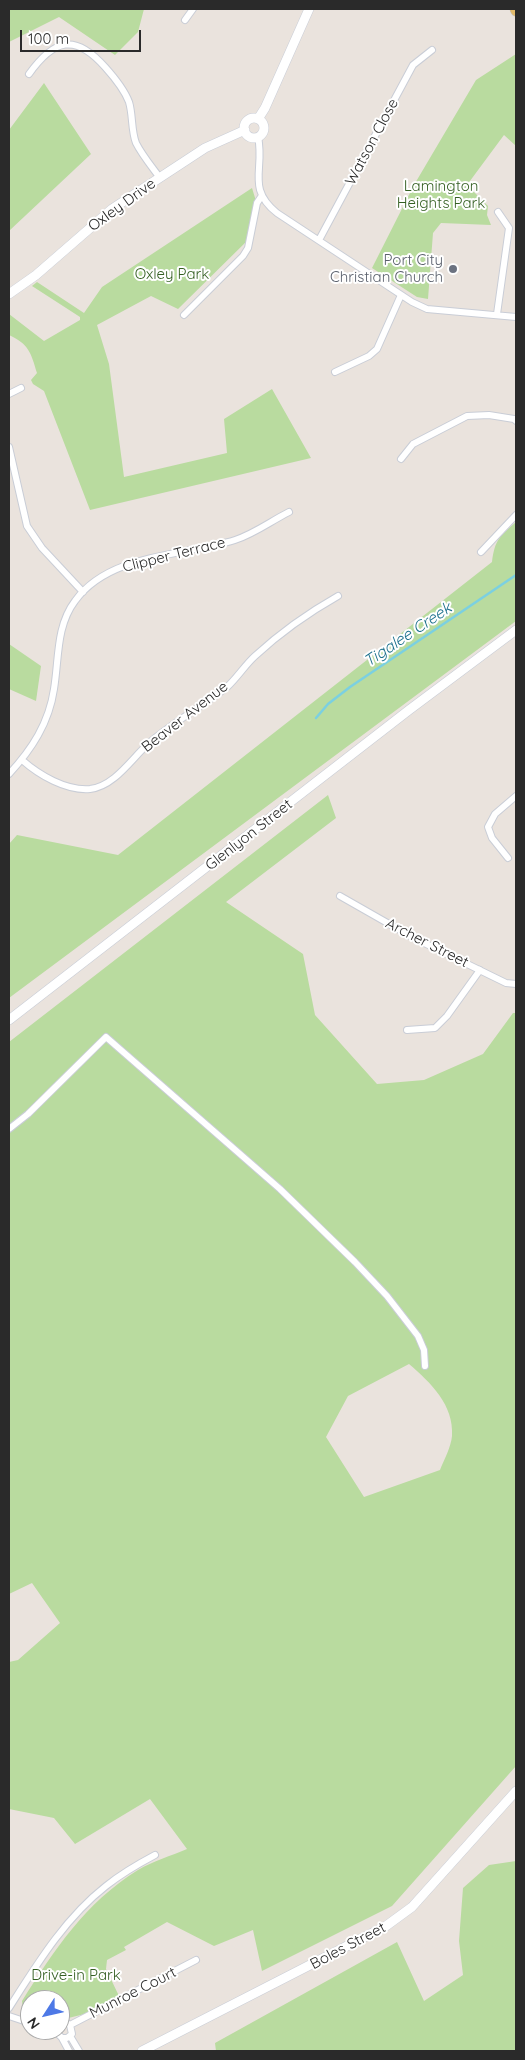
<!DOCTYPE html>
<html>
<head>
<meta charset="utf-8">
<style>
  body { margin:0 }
  #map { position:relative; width:525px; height:2060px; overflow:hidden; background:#eae3dd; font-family:Quicksand,sans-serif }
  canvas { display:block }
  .frame { position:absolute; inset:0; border:10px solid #2a2a2a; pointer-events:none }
  .north { position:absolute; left:20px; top:1990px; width:50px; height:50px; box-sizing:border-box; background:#fff; border:1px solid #aaa; border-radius:50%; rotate:235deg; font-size:14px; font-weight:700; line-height:20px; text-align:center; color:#2a2a2a }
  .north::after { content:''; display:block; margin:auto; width:18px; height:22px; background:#4e79e6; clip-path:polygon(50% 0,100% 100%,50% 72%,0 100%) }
  .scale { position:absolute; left:20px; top:30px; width:121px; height:22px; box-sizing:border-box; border:2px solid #2a2a2a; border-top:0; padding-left:6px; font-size:15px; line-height:18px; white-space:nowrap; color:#2a2a2a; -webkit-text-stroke:4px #fff; paint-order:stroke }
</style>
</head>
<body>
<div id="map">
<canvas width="525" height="2060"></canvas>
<div class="frame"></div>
<div class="north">N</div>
<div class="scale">100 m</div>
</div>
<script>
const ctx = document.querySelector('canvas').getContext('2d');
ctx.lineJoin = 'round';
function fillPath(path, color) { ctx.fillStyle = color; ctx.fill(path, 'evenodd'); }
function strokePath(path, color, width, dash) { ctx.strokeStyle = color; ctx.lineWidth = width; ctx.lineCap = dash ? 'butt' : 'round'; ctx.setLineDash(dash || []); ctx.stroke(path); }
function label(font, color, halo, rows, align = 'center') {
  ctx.font = font + ' Quicksand,sans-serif'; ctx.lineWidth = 4; ctx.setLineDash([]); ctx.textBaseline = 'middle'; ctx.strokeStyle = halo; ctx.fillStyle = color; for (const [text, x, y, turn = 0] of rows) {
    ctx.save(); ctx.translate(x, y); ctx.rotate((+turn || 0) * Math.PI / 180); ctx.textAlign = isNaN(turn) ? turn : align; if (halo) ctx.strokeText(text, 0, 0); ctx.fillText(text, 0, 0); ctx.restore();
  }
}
fillPath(new Path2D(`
  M9,9h135l-6,23 -23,23 -56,-38 -50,25z
  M516,54v92l-12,-11 -37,50 21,21 -1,9 4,10 -50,-2 -8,10 -5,66 -11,-2 -45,-29 42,-83 62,-105z
  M44,83l47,71 -82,77v-101z
  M252,188l4,13 -6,37 -72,71 -27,-13 -54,29 12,39 15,113 103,-24 -3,-34 48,-30 39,69 -221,52 -46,-119 -11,-7 -2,-4 6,-7c-6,-20 -8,-29 -28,-38v-21l35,27 36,-21v-3l-48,-31 5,-4 47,31 18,-26z
  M516,522v99l-507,377v-154l8,-9 101,20 374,-293c3,-23 8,-26 24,-40z
  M9,644l32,22 -5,35 -27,-12z
  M328,795l8,23 -110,84 77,52 12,61 62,69 47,-4 59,-26 30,-41h3v753l-124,140 -130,65 -9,-41 -39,16 -47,-24 -43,25 2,3 -19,10 -1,9 13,27 -30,17 -29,7v-20h-30l-1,15 -6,-6 -1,-8c33,-52 63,-98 116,-131 15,-9 33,-14 49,-21l-37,-50 -75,45 -21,-26 -45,-9v-147l9,-2 42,-37 -28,-40 -23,11v-552zM409,1364c22,19 45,41 43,72 -1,11 -8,24 -12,34l-76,27 -38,-60 22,-41z
  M516,1861v190h-300l-1,-8 182,-101 27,59 39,-26 -4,-34 4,-53 26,-23z`), '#b9db9f');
strokePath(new Path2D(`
  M316,718l12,-14 22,-17 166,-112`), '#7bd0e1', 2.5);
const street = new Path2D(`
  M185,20l8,-11
  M29,74c25,-35 46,-41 76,-7 9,10 19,22 24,35 4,13 2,28 7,41 6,12 16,24 24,35
  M258,137c7,32 -12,51 19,76l135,89 15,7 89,8
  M319,240l94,-175 19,-15
  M497,314l12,-86 -11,-16
  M184,315l59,-59 5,-8 9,-45 4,-6
  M335,372l34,-16 8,-7 24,-54
  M9,394l12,-6
  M9,447l18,79 15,22 41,44
  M401,459l12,-15 54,-28 22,-1 25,4 2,2
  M481,552l35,-37
  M22,760c17,15 44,31 68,29 25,-3 42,-31 59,-46 24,-21 53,-36 78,-56 10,-9 18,-22 28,-31 26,-24 53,-43 83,-60
  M9,774c23,-25 40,-51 45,-85 5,-30 2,-63 21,-88 34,-48 109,-45 160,-61 19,-6 36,-19 54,-28
  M508,858l-16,-20 -4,-11 7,-13 21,-18
  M340,896l72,41 94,46 10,1
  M407,1030l28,-2 12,-12 33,-46
  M9,1129l19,-15 78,-77 174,152 75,73 32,34 31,40 6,14 1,16
  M9,2008c28,-44 56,-90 97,-122 15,-12 32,-22 49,-31
  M9,2016l21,7
  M70,2025l126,-65
  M57,2030l1,4 4,4h5l5,-4 -2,-9 -5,-3 -5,2
  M70,2036l9,15
  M62,2038l7,13`);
const secondary = new Path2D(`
  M244 128a10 10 0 1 1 20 0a10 10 0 1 1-20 0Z
  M258,119l7,-11 44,-99
  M9,294l27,-19 76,-66 93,-61 40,-18
  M9,1020l400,-310 107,-80
  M142,2051l244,-125 26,-19 104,-116`);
const primary = new Path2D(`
  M515,9l1,2`);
strokePath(street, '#c9cdd6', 8);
strokePath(secondary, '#c9cdd6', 10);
strokePath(primary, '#c3c3c3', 11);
strokePath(street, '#fff', 6);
strokePath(secondary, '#fff', 9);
strokePath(primary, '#e1ba6b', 10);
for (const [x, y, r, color] of [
  [453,269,5,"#6b7280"]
]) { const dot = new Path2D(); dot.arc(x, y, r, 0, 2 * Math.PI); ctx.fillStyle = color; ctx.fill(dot); strokePath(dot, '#fff', 2); }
label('15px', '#2a2a2a', '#fff', [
  ["Watson Close",372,142,-62],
  ["Oxley Drive",122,205,-36],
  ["Clipper Terrace",174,555,-14],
  ["Beaver Avenue",185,717,-38],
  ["Glenlyon Street",249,835,-38],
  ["Archer Street",427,943,27],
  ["Boles Street",348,1946,-28],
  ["Munroe Court",133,1993,-27]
]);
label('15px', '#345f22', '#fff', [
  ["Lamington",441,186],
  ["Heights Park",441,203],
  ["Oxley Park",172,274],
  ["Drive-in Park",76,1975]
]);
label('15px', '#5b616d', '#fff', [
  ["Port City",443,260],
  ["Christian Church",443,277]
], 'right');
label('italic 16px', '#1c708c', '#fff', [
  ["Tigalee Creek",408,635,-34]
]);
</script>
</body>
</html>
